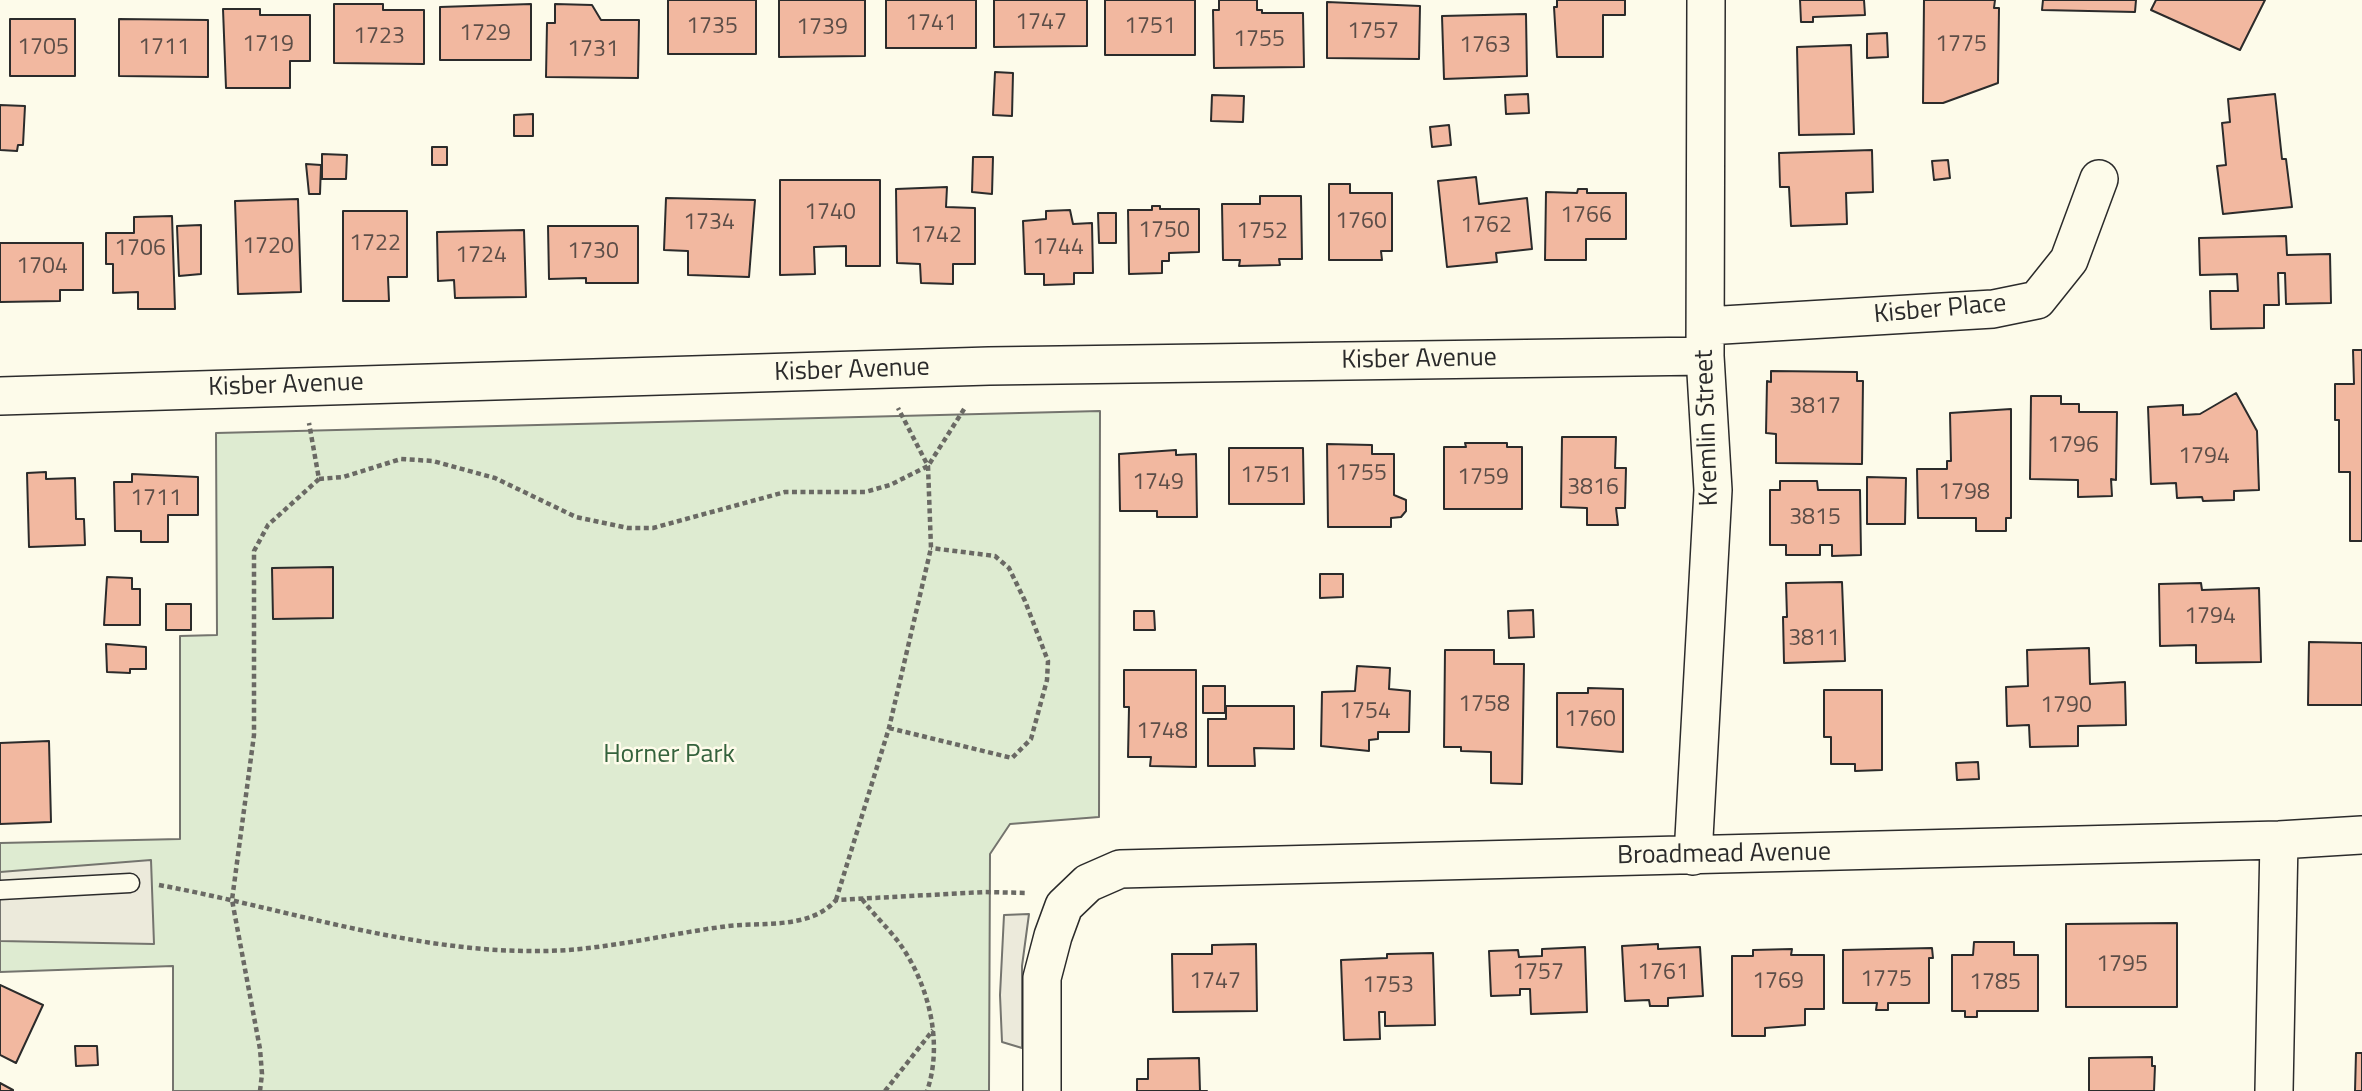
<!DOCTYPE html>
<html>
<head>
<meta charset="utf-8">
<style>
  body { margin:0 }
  canvas { display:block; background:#fdfbea }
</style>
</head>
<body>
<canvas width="2362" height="1091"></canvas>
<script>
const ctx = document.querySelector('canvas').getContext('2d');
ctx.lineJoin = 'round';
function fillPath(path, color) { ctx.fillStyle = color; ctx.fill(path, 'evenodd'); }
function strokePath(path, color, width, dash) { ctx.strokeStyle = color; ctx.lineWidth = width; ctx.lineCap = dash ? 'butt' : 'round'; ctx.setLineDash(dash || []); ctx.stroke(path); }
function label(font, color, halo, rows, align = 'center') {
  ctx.font = font + ' "Titillium Web",sans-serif'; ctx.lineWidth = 5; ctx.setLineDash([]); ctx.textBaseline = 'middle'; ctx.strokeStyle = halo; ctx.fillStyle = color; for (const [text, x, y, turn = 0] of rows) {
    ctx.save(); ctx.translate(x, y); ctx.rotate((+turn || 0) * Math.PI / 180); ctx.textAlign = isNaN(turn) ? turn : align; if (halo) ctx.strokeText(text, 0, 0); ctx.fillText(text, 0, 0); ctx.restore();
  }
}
const green = new Path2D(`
  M1100,411l-1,406 -89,7 -20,30 -1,237h-816v-125l-173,6v-129l180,-4v-203l37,-1 -1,-202z`);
fillPath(green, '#deebd1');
strokePath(green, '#74746e', 2);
const parking = new Path2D(`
  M151,860l3,84 -154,-3v-69z
  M1029,914l-7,52v82l-20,-6 -2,-47 4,-80z`);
fillPath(parking, '#eceadb');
strokePath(parking, '#74746e', 2);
const building = new Path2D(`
  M668,0h88v54h-88z
  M779,0h86v56l-86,1z
  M886,0h90v48h-90z
  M994,0h93v46l-93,1z
  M1105,0h90v55h-90z
  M1219,0h38v10h5v3h41l1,54 -90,1 -1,-58h6z
  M1557,0h68v15h-22v42h-46l-3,-50h3z
  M1800,0h64l1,15 -52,2v5h-12z
  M1924,0h71l-1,8h5l-1,75 -55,20h-20z
  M2043,0h93l-1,12 -93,-2z
  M2156,0h109l-25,50 -89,-40z
  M1327,2l93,4 -1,53 -92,-1z
  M334,4h49v6h41v54l-90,-1z
  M531,4v56h-91v-53z
  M555,4l37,1 9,15h38l-1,58 -92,-1 1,-54h8z
  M223,9h37v6h50v46h-20v27h-64z
  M1526,14l1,62 -83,3 -2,-63z
  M10,19h65v57h-65z
  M119,19l89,1v57l-89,-1z
  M1887,33l1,24 -21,1v-24z
  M1851,45l3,89 -55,1 -2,-88z
  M995,72l18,1 -1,43 -19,-1z
  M1528,94l1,19 -23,1 -1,-19z
  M2275,94l7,65h4l6,48 -69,7 -6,-48 9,-1 -4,-42 8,-1 -2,-23z
  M1212,95l32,1 -1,26 -32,-1z
  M0,105l25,1 -2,39h-5l-1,6 -17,-1z
  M533,114v22h-19v-21z
  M1449,125l2,20 -19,2 -2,-20z
  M432,147h15v18h-15z
  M1872,150l1,42 -27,1 1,31 -56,2 -2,-39h-9l-1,-34z
  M322,154l25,1 -1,24h-24z
  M973,157h20l-1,37 -20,-2z
  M1948,160l2,18 -16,2 -2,-19z
  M306,164l15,1 -1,29h-11z
  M1476,177l3,27 48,-6 5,51 -36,4 1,9 -50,5 -9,-86z
  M780,180h100v86h-34v-20l-32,1 1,27 -35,1z
  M1329,184h21v9h42v58h-11l1,9h-53z
  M947,187l-1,20 29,1v56h-22v20l-32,-1 -1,-19 -23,-1 -1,-74z
  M1578,189h9v4h39v46h-40v21h-41l1,-68 31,1z
  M1260,196h41l1,63h-23l1,6 -41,1 1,-6h-17l-1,-56h38z
  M666,198l89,2 -6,77 -61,-2v-24l-24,-1z
  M298,199l3,93 -63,2 -3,-93z
  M1152,206h8v3h39v43l-30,1v8h-7v12l-33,1 -1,-64h24z
  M1070,210l3,14 19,-1 1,50h-19v11l-30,1v-11h-19l-2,-53 23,-2v-8z
  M343,211h64v66h-19l1,24h-46z
  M1098,213h18v30h-17z
  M172,216l3,93h-37v-17l-25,1v-29h-7v-31h28v-16z
  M201,225v49l-22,2 -2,-50z
  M548,226h90v57h-52v-5l-37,1z
  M524,230l2,67 -71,1 -1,-18 -16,1 -1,-49z
  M2286,236l1,19 43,-1 1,49 -45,1 -1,-31h-7l1,32h-15v23l-53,1 -1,-38h28l-1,-17 -37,1 -1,-37z
  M0,243h83v47h-23v11l-60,1z
  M2353,350h9v191h-12v-69h-11v-52h-4v-36h19z
  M1771,371l86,1v9h6l-1,83 -86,-1v-29l-10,-1 1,-52 4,1z
  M2236,393l21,38 2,59 -25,1v9l-31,1 -1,-4 -25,1 -1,-15 -25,1 -3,-77 35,-2v10l17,-1z
  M2031,396h30v8h18v8h38l-1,68 -5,-1 1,17 -34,1v-17l-48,-1z
  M2011,409v109h-5v13h-30v-13h-58l-1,-49h30v-8h4l-1,-48z
  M1562,437h54l-1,31h11l-1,40h-9l2,17h-31v-17l-26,-1z
  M1465,443h42v4h15v62h-78v-62h22z
  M1327,444l45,1v9h22v41l12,5v11l-5,6 -10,1v9h-63z
  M1229,448h74l1,56h-75z
  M1176,450v5l20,-1 1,63h-40v-6h-37l-1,-57z
  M46,472v7l29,-1 1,41h8l1,26 -56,2 -2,-74z
  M132,474l66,3v38h-30v27h-27v-11h-26l-1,-49h18z
  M1867,477l39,1 -1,46h-38z
  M1780,481h37l1,9h42l1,65 -29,1v-11h-12v10h-34v-10h-16v-55h10z
  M333,567v51l-60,1 -1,-51z
  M1320,574h23v23l-23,1z
  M107,577l25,1v11h8v36h-36z
  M1842,582l3,79 -61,2 -1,-46h4l-1,-34z
  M2201,583l1,7 57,-2 2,74 -65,1v-18l-36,1 -1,-62z
  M166,604h25v26h-25z
  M1533,610l1,27 -25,1 -1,-27z
  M1134,611h20l1,19h-21z
  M2309,642l53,1v62h-54z
  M106,644l40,3v22h-16v4l-23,-1z
  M2089,648l1,36 35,-2 1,43 -48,1v20l-48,1 -1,-22 -22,1 -1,-39 22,-1 -1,-36z
  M1445,650h49v14h30l-2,120 -31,-1v-31l-30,-1v-4h-17z
  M1357,666l33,2 -1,21 21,2 -1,41h-31v7l-9,1v11l-48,-5 1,-54 33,-1z
  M1124,670h72v97l-46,-1 1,-9h-23l1,-50h-5z
  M1203,686h22v27h-22z
  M1588,688l35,1v63l-66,-5v-54h31z
  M1824,690h58v80l-27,1v-7h-24v-27h-7z
  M1226,706h68v43l-40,-1 1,18h-47v-47h18z
  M49,741l2,81 -51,2v-81z
  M1978,762l1,17 -22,1 -1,-17z
  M2177,923v84h-111v-83z
  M1974,942h40v13h24v56h-61v6h-12v-6h-13v-56h21z
  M1256,944l1,67 -84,1 -1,-58h40v-9z
  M1658,944v5l42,-2 3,49 -35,2v8h-18l-1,-6 -24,1 -3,-55z
  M1585,947l2,65 -56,2 -1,-25h-10v6l-29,1 -2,-45 29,-1 1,7 23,-1v-7z
  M1932,948l1,10h-4v45h-41v7h-12l1,-7h-34v-53z
  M1792,949l-1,6h33v54h-19v16l-40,3v8h-33v-80h21v-6z
  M1433,953l2,72 -50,1v-14h-6l1,27 -36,1 -3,-80 46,-2v-4z
  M0,985l43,20 -27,58 -16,-8z
  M75,1046h22l1,19 -22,1z
  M2356,1053h6v38h-7z
  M2152,1057v9h3l-1,25h-65v-33z
  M1199,1058l1,33h7h-70v-12h11v-20z
  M0,1083l13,7v1h-13z`);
fillPath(building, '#f2b8a0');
strokePath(building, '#2b2b2b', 2);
const lane = new Path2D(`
  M0,890l130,-7`);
const street = new Path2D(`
  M1706,326l287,-17 44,-9 32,-40 30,-81
  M0,396l989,-30 716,-10
  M1693,856l20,-366 -8,-134 1,-356
  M1042,1091v-113l11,-42 11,-30 24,-23 32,-14 1159,-29 83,-5
  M2274,1091l5,-251`);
strokePath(lane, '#2b2b2b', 21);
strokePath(street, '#2b2b2b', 40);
strokePath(new Path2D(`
  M319,479l24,-2 58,-18 32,2 62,17 81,39 52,11h25l132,-36h80l25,-7 38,-19 38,-60
  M889,728l123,30 19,-19 16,-59 1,-19 -23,-60 -16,-33 -14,-12 -64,-8
  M159,885c135,25 270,74 409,65 52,-4 102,-16 153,-23 37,-6 88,4 115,-27l149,-8 42,1
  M862,899c11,15 24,27 35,41 31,41 47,102 30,151
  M836,900l53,-172 42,-180 -3,-82 -30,-58
  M260,1091l2,-17 -2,-25 -28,-149 22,-165v-184l14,-26 51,-46 -10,-56
  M885,1091l48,-61`), '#6a6964', 4.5, [5, 3.5]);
strokePath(lane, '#fdfbea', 18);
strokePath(street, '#fdfbea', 37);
label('23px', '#5d4e48', null, [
  ["1747",1041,23],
  ["1741",931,24],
  ["1735",712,27],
  ["1751",1150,27],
  ["1739",822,28],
  ["1757",1373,32],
  ["1729",485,34],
  ["1723",379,37],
  ["1755",1259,40],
  ["1719",268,45],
  ["1775",1961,45],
  ["1763",1485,46],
  ["1705",43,48],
  ["1711",164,48],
  ["1731",593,50],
  ["1740",830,213],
  ["1766",1586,216],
  ["1760",1361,222],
  ["1734",709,223],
  ["1762",1486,226],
  ["1750",1164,231],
  ["1752",1262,232],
  ["1742",936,236],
  ["1722",375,244],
  ["1720",268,247],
  ["1744",1058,248],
  ["1706",140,249],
  ["1730",593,252],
  ["1724",481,256],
  ["1704",42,267],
  ["3817",1815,407],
  ["1796",2073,446],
  ["1794",2204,457],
  ["1755",1361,474],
  ["1751",1266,476],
  ["1759",1483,478],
  ["1749",1158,483],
  ["3816",1593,488],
  ["1798",1964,493],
  ["1711",156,499],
  ["3815",1815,518],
  ["1794",2210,617],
  ["3811",1814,639],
  ["1758",1484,705],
  ["1790",2066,706],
  ["1754",1365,712],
  ["1760",1590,720],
  ["1748",1162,732],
  ["1795",2122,965],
  ["1757",1538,973],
  ["1761",1663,973],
  ["1775",1886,980],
  ["1747",1215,982],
  ["1769",1778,982],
  ["1785",1995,983],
  ["1753",1388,986]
]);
label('26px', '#2b2b2b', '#fdfbea', [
  ["Kisber Place",1940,310,-5],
  ["Kisber Avenue",1419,360,-1],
  ["Kisber Avenue",852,371,-2],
  ["Kisber Avenue",286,386,-2],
  ["Kremlin Street",1708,428,-92],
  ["Broadmead Avenue",1724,855,-1]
]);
label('26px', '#34623c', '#fdfbea', [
  ["Horner Park",669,756]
]);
</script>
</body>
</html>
